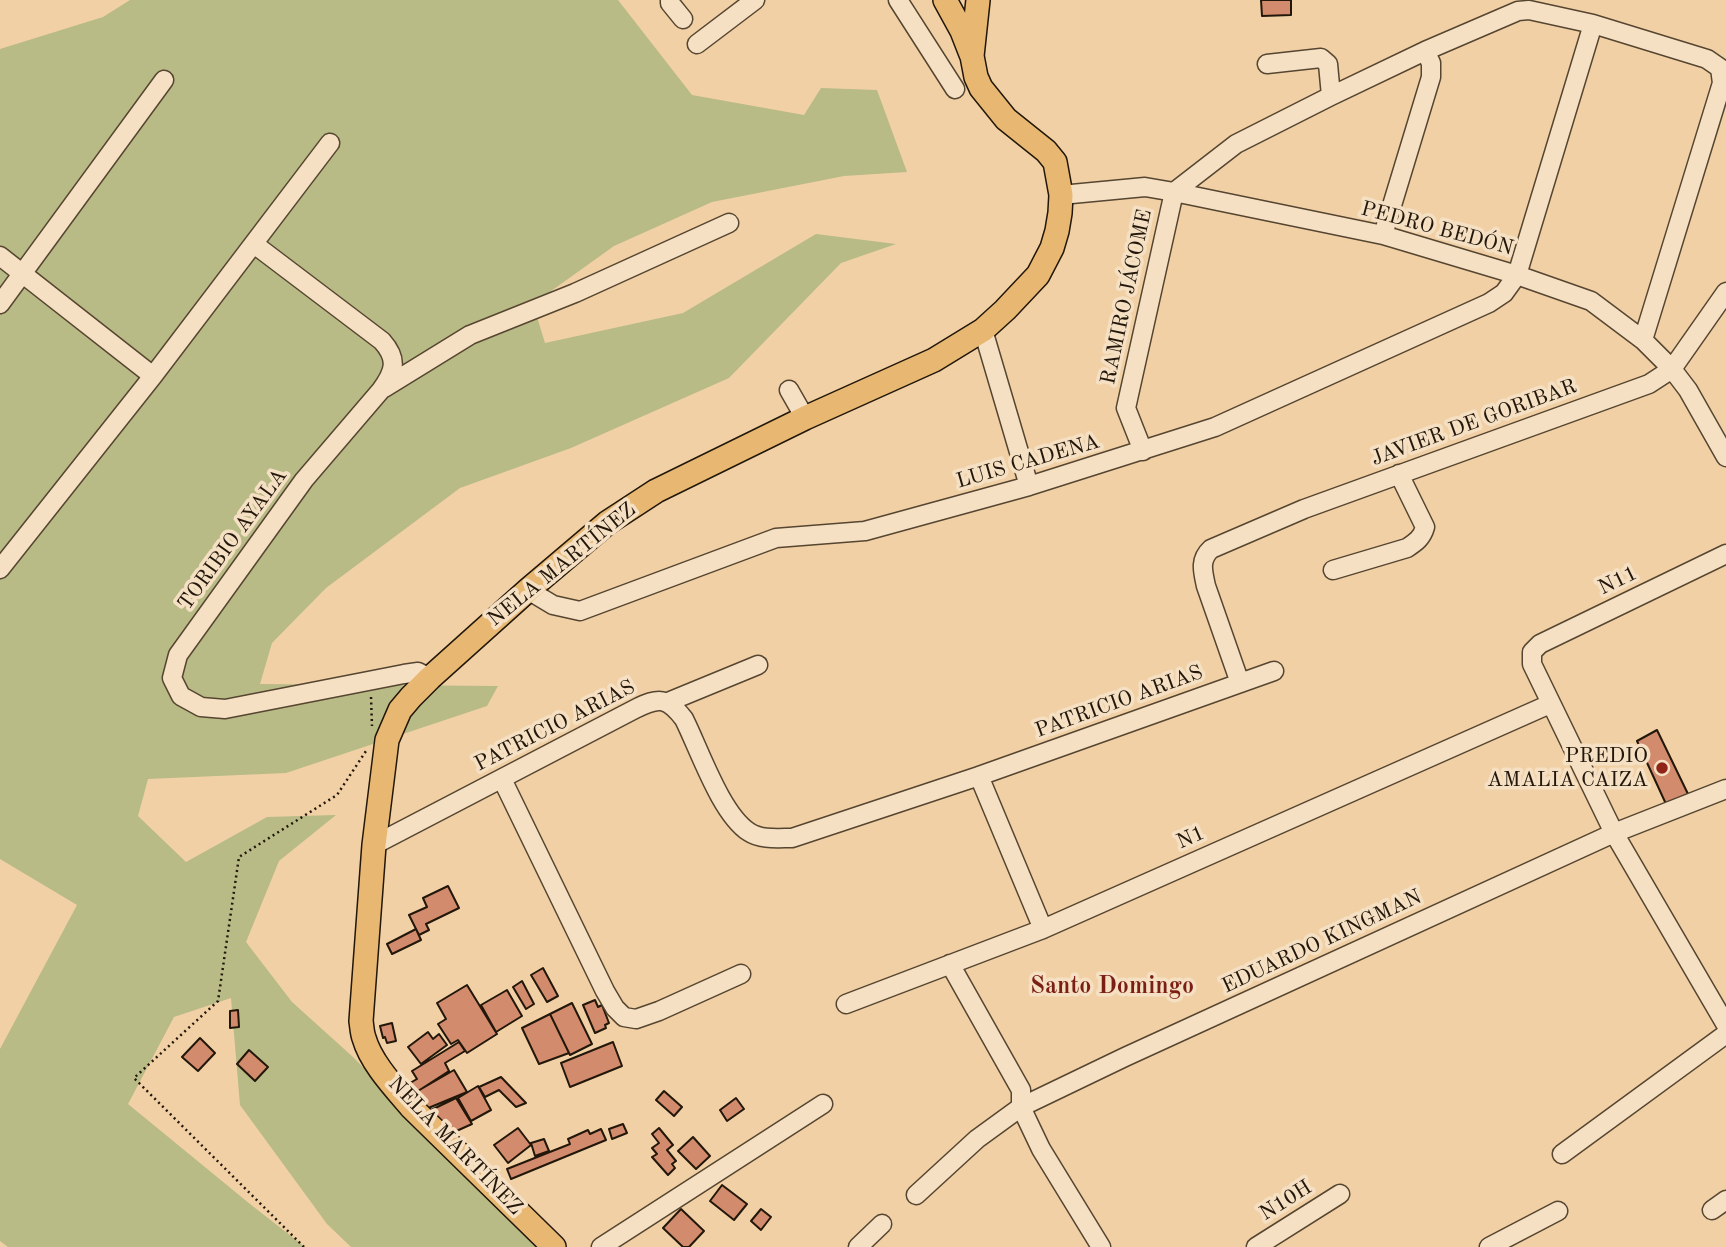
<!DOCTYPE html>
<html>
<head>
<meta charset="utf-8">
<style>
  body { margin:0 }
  canvas { display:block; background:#f0d0a4 }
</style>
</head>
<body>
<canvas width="1726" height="1247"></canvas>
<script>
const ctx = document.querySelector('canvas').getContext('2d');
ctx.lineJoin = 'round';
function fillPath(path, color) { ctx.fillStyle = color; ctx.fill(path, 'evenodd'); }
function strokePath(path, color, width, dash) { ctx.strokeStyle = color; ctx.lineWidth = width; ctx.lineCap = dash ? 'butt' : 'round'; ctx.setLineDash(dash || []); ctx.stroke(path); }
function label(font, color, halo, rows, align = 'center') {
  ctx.font = font + ' "Old Standard TT",serif'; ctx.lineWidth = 7; ctx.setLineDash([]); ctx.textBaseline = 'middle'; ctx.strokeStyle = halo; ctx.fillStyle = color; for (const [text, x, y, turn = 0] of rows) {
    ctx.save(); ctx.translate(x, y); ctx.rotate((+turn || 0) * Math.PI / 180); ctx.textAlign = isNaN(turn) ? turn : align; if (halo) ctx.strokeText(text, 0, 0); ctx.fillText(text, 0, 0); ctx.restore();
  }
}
fillPath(new Path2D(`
  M130,0h488l74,95 112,20 17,-27 56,2 30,82 -63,4 -132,26 -98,44 -81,58 12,39 138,-30 133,-79 80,10 -55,19 -112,115 -158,70 -111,40 -134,100 -54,55 -12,41 238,2 -11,20 -201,67 -138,6 -10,37 48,46 81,-45 69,-2 -57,46 -33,81 46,60 61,55 187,190h-189l-24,-23 -87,-119 -9,-107 -57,19 -46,87 122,100 55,43h-297l-8,-6v-192l77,-144 -77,-46v-810l103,-32z`), '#b8bb86');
const building = new Path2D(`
  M1261,0h30v15l-29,1z
  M1657,730l31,64 -22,10 -29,-63z
  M448,886l11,22 -33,16 3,6 -10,5 -10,-20 18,-8 -4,-9z
  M416,929l5,11 -29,14 -5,-10z
  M543,968l15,28 -11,6 -16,-27z
  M522,981l12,23 -8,5 -13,-22z
  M467,985l30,49 -30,19 -9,-13 -7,4 -13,-20 8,-5 -9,-16z
  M507,990l15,26 -26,16 -15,-27z
  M595,1000l3,7 4,-2 7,18 -4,2 1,3 -11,5 -12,-28z
  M572,1003l20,41 -22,11 -20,-41z
  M238,1010l1,17 -9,1v-17z
  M550,1014l19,39 -30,11 -17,-36z
  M392,1023l4,18 -9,2 -2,-6 -2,1 -3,-12z
  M428,1032l5,7 6,-5 8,11 -26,19 -13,-17z
  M200,1038l15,15 -17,18 -16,-14z
  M459,1042l6,9 -20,12 4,8 -34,22 -5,-10 7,-4 -5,-8z
  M613,1042l9,24 -52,21 -9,-24z
  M249,1050l19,17 -13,14 -18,-17z
  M454,1070l13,22 -41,17 -10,-17z
  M501,1077l25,26 -10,4 -17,-17 -14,7 -6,-10z
  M478,1086l13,24 -20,11 -13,-23z
  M664,1091l18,16 -8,9 -18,-16z
  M456,1098l16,26 -20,9 -23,-22z
  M736,1098l8,11 -17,12 -7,-11z
  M623,1124l4,9 -15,6 -3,-10z
  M518,1128l13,17 -23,18 -14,-18z
  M659,1128l14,17 -6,5 9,11 -4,3 3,4 -7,7 -16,-18 5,-3 -5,-6 7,-5 -7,-9z
  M601,1129l5,11 -95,39 -4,-10 63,-25 -2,-5 20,-9 2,4z
  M693,1137l17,19 -14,13 -18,-18z
  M544,1139l5,12 -14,5 -4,-13z
  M722,1185l25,19 -13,16 -24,-19z
  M681,1209l23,22 -15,16h-6l-20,-19z
  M761,1209l10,8 -10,13 -10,-9z`);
fillPath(building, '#d28b6c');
strokePath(building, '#22170a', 2);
const minor = new Path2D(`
  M670,0v3l13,16
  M898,0l57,89
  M697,44l58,-44
  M1267,64l54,-6 7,6 3,32
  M1061,195l84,-8 29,5 209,43 134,40 74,26 52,39 29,29 16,21 38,67
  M1383,235l48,-158v-14l-6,-12
  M254,244l128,97c16,18 13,30 -1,49l-77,90 -126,175 -6,23 9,18 20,11 24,2 179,-35 14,-2 12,6
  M0,256l153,120
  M0,304l164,-224
  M983,330l46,156
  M384,388l86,-53 105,-42 154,-70
  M789,390l16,28
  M1143,451l-17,-43 48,-216 62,-48 95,-48 94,-45 93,-40 11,-1 64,14 114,35 13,9 2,15 -79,257
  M1726,554l-186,90 -8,8v12l82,169 112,192
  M0,569l153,-193 177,-233
  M1333,570l74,-22c9,-6 15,-10 18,-21l-26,-53
  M528,590l25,15 27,6 196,-73 89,-7 164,-45 186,-59 274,-124 15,-10 13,-18 76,-251
  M1240,683l-34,-97c-3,-14 -7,-26 5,-37l93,-40 345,-125 23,-15 54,-77
  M668,702l90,-37
  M979,776l295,-105
  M502,779l103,212 10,17 9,9 12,2 23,-8 82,-37
  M374,845l261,-136c24,-12 32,-12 49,10 16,32 37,95 65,113 12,8 29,6 43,6l187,-62 64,153
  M950,964l71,126v17l20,42 60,98
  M846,1004l197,-75 507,-225
  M1562,1154l164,-120
  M916,1195l61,-56 44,-32 104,-50 489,-224 112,-44
  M1712,1210l14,-10
  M601,1247l222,-143
  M858,1247l24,-23
  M1256,1247l84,-53
  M1489,1247l69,-36`);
const major = new Path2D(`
  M945,0l17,31 9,23
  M554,1247l-143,-140c-16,-19 -40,-44 -47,-69 -2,-5 -2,-11 -3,-17l13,-176 13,-105 13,-30 11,-13 19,-19 98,-88 79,-67 49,-32 149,-73 129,-58 49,-30 22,-20 33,-35 14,-27 5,-17 3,-18 1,-18 -6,-33 -9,-11 -40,-32 -25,-31 -5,-11 -4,-21 6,-56`);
strokePath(minor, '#564530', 21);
strokePath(major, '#22170a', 26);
strokePath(new Path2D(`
  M371,697l1,29
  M304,1247l-170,-169 84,-77 21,-144 98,-62 29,-44`), '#22170a', 2.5, [2, 3.5]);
strokePath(minor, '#f5e0c4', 18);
strokePath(major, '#e8b872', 23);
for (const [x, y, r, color] of [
  [1662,768,7,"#8f2418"]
]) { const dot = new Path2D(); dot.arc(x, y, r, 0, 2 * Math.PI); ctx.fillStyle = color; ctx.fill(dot); strokePath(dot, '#f5e0c4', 2.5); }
label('21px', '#22170a', '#f5e0c4', [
  ["PEDRO BEDÓN",1437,229,15],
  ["RAMIRO JÁCOME",1127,297,-78],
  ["JAVIER DE GORIBAR",1474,423,-20],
  ["LUIS CADENA",1028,462,-16],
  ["TORIBIO AYALA",233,540,-54],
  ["NELA MARTÍNEZ",562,565,-39],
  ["N11",1618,581,-26],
  ["PATRICIO ARIAS",1119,702,-20],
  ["PATRICIO ARIAS",555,726,-27],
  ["N1",1191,838,-24],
  ["EDUARDO KINGMAN",1322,942,-25],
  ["NELA MARTÍNEZ",455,1146,46],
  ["N10H",1286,1201,-32]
]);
label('21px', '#22170a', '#f5e0c4', [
  ["PREDIO",1648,756],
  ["AMALIA CAIZA",1648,780]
], 'right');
label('bold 24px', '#7a1f14', '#f5e0c4', [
  ["Santo Domingo",1112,987]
]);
</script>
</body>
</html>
